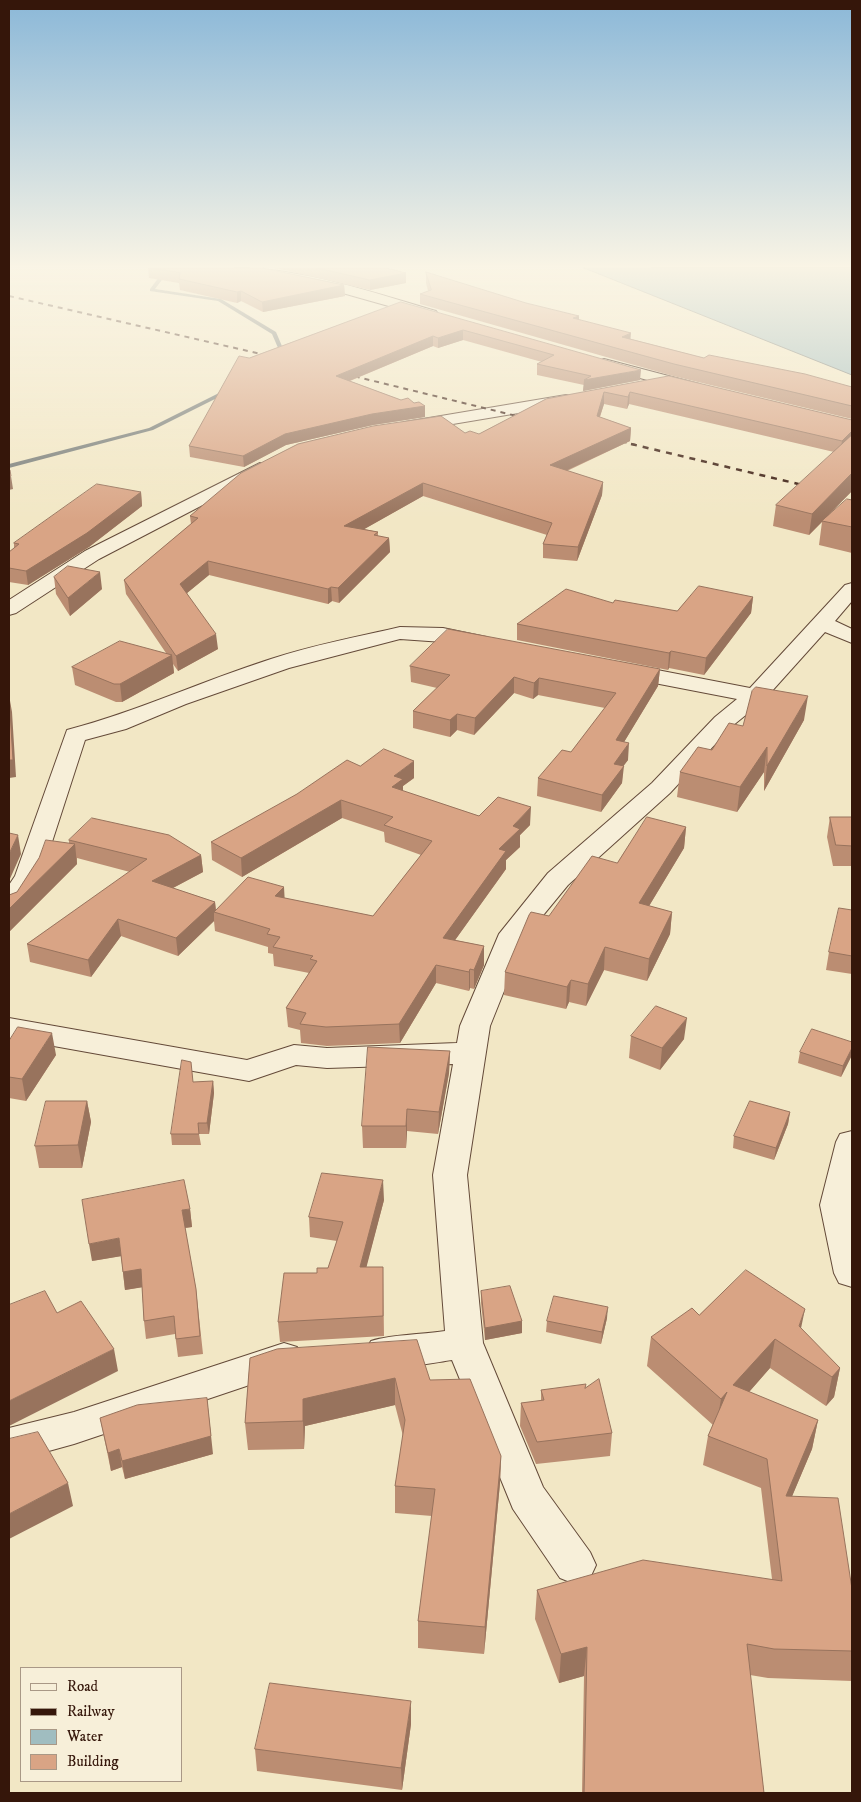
<!DOCTYPE html>
<html>
<head>
<meta charset="utf-8">
<style>
  body { margin:0 }
  #map { position:relative; width:861px; height:1802px; overflow:hidden; background:#f2e7c5; font-family:"IM FELL DW Pica",serif }
  canvas { display:block }
  .frame { position:absolute; inset:0; border:10px solid #35160a; pointer-events:none }
  .legend { position:absolute; left:20px; top:1667px; width:162px; height:115px; box-sizing:border-box; background:#f7efd9; border:1px solid #a99886; margin:0; padding:6px 9px; list-style:none; font-size:15px; color:#35160a }
  .legend li { display:flex; align-items:center; gap:10px; height:25px }
  .legend b { width:25px; border:1px solid #a99886 }
</style>
</head>
<body>
<div id="map">
<canvas width="861" height="1802"></canvas>
<div class="frame"></div>
<ul class="legend">
<li><b style="height:6px;background:#f7efd9"></b>Road</li>
<li><b style="height:6px;background:#35160a"></b>Railway</li>
<li><b style="height:14px;background:#a0bdc0"></b>Water</li>
<li><b style="height:14px;background:#d9a485"></b>Building</li>
</ul>
</div>
<script>
const ctx = document.querySelector('canvas').getContext('2d');
ctx.lineJoin = 'round';
function fillPath(path, color) { ctx.fillStyle = color; ctx.fill(path, 'evenodd'); }
function strokePath(path, color, width, dash) { ctx.strokeStyle = color; ctx.lineWidth = width; ctx.lineCap = dash ? 'butt' : 'round'; ctx.setLineDash(dash || []); ctx.stroke(path); }
const water = new Path2D(`
  M852,268v107l-268,-107z`);
fillPath(water, '#a0bdc0');
strokePath(water, '#757a77', 1);
fillPath(new Path2D(`
  M166,268h5l-16,21 66,10 55,33 11,26 -5,-1 -10,-23 -54,-33 -68,-10v-2z
  M229,388l3,2 -1,1 -78,39 -144,38v-4l140,-36z`), '#757a77');
const minor = new Path2D(`
  M566,395l6,1 2,4 -2,4 -161,27 -6,-1 -3,-4 3,-4 6,-1z
  M260,463l6,1 3,4 -3,4 -167,87 -83,54 -7,2v-15l76,-49z
  M852,583v18l-17,20 17,8v14l-27,-11 -62,69 -32,26 -61,66 -102,92 -42,51 -36,90 -23,149 16,168 60,144 47,65 6,13 -6,13 -15,6 -15,-6 -47,-69 -61,-149c-27,4 -55,11 -81,3l-6,-11 6,-11c23,-7 49,-6 74,-10l-12,-156 20,-111 -126,4 -31,-3 -47,16 -240,-43v-20l238,42 47,-15 33,3 130,-5 3,-17 39,-92 49,-61 104,-90 63,-66 22,-18 -124,-24 -3,-5 3,-5 8,-2 129,25 95,-103z
  M400,627l43,1 43,9 3,5 -3,5 -8,2 -35,-7 -43,-3 -111,29 -103,36 -60,25 -41,11 -44,136 -22,35 -10,2v-28l6,-9 52,-146c69,-18 135,-49 204,-71 42,-14 86,-22 129,-32z
  M852,1131v156l-13,-4 -5,-10 -14,-68 16,-63 4,-8z
  M284,1343l13,4 6,11 -6,11 -223,75 -65,18v-34l65,-16z`);
const highway = new Path2D(`
  M235,268c68,0 136,24 201,43l2,3 -7,4 -92,-26 -98,-20z
  M604,359l95,25 2,3 -8,5 -95,-25 -2,-3 2,-3z`);
strokePath(minor, '#644a39', 2);
strokePath(highway, '#35160a', 2);
fillPath(minor, '#f7efd9');
fillPath(highway, '#f2e7c5');
strokePath(new Path2D(`
  M9,296l265,61
  M345,374l184,45
  M612,439l24,6`), '#35160a', 2, [5, 5]);
strokePath(new Path2D(`
  M631,444l180,43`), '#35160a', 2.5, [6, 6]);
fillPath(new Path2D(`
  M148,268h114l82,17 1,11 -82,16 -22,-11 -4,2 -57,-13 -1,-7 -30,-5z
  M275,268h111l20,5v10l-36,7z
  M426,272l153,48 52,19 73,19 148,29v32l-179,-43 -253,-72v-10l8,-3 -2,-8z
  M401,302l239,78 -57,11 1,-6 -47,-10v-11l5,-2 -79,-22 -25,8 -5,-2 -83,35 51,19 24,6v11l-52,8 -87,20 -42,22 -54,-10 -1,-11 60,-88z
  M669,376l183,44v71l-24,24 24,-15v53l-33,-8 3,-23 -13,13 -36,-9 3,-21 58,-53 -205,-48 -2,5 -23,-5 -4,13 31,11 -1,13 -63,30 36,11 -1,13 -25,66 -34,-3v-14l4,-9 -124,-39 -59,33 14,3v4l11,2 1,14 -51,51 -7,-2 -4,3 -119,-29 -22,18 31,56 -40,22 -5,-7 1,9 -52,29h-6l-41,-17 -3,-18 94,-14 -40,-59 -2,-14 67,-56 -1,-8 275,-83 14,1 67,-35z
  M141,492l1,14 -53,41 -61,38 -19,-3v-30l5,-4v-5z
  M54,577l48,12 -32,27 -14,-22z
  M753,597l-2,16 -47,62 -35,-7 -1,2 -151,-30v-16l96,-21 64,8z
  M410,666l250,3 -2,17 -34,56 4,18 -5,6 -1,17 -21,29 -64,-16 1,-18 33,-26 34,-44 -67,-13 -5,4 -19,-6 -40,42 -17,-5 -7,7 -37,-9v-17l24,-23 -26,-6z
  M804,720l-40,71v-19l-27,40 -60,-15 3,-25 32,-22 31,-24z
  M360,766l54,12 -11,8v5l76,25 51,9 -10,10v12l-14,13v9l-51,71 29,6v19l-10,24 -4,-1 -1,3 -33,-8 -36,60 -73,3 -26,-3 -1,-13 -12,-3 -2,-19 23,-35 -35,-7 -1,-12 -5,-1v-6l-53,-16 -1,-10 -36,35 -57,-20 -30,41 -61,-15 -3,-18 103,-72 -53,-14v6l-68,68v-37l8,-3 52,-48v-4l132,15 2,17 -30,16 42,14 1,8 68,-12 89,18 48,-61 -36,-13 -1,-10 -42,-14 -100,59 -30,-17 -1,-18z
  M830,817h22v49h-19l-6,-29z
  M686,827l-2,21 -35,58 23,6 -2,22 -23,47 -43,-11 -18,36 -17,-4 -3,7 -62,-14 1,-23 44,-56 68,-53z
  M852,910v64l-26,-4 3,-18z
  M631,1036l53,3 -24,31 -31,-12z
  M9,1041l47,14 -30,46 -17,-3z
  M852,1042v13l-11,22 -43,-14 2,-11z
  M450,1051l-1,22 -11,61 -31,-3 -1,17h-43l-1,-22z
  M213,1081l1,12 -5,41h-10l2,11h-29l-1,-11z
  M87,1101l4,21 -9,46h-43l-4,-22z
  M790,1112l-2,12 -14,36 -41,-12 1,-12z
  M384,1200l-18,67h17l1,69 -104,6 -2,-20 39,-49 11,-5 9,-27 -27,-4 -1,-20z
  M190,1209l2,18 -7,1 11,61 7,65 -25,3 -3,-23 -29,5 -2,-18 -2,-34 -17,3 -4,-34 -29,5z
  M481,1291l41,30v12l-37,7 -4,-37z
  M699,1315l102,14 39,39 -6,29 -8,9 -56,-38 -21,24 69,28 -6,29 -20,47 60,93v92l-84,-3 -18,-3 14,118h-182l2,-117 -25,7 -24,-64 2,-29 235,-11 -11,-91 -58,-23 5,-29 5,-11 -66,-59 4,-29z
  M607,1318l-6,26 -55,-12 1,-11z
  M250,1358l180,22 71,76 -1,27 -16,171 -66,-6v-27l14,-105 -37,-3v-27l8,-50 -8,-31 -90,21 -1,23 -56,1 -3,-27z
  M586,1388l26,45 -2,23 -74,8 -16,-38 1,-23 20,-2v-11z
  M100,1418l113,36 -88,25 -3,-12 -11,4z
  M411,1724l-9,66 -145,-19 -2,-22z`), '#bb8d72');
fillPath(new Path2D(`
  M406,273v10l-36,7v-10z
  M344,285l1,11 -82,16 -1,-10z
  M241,291v10l-4,2v-11z
  M579,316v11l-6,-9z
  M463,330v10l-25,8v-10z
  M631,333l-1,11 -8,-7z
  M433,336v10l-96,40 -1,-10z
  M641,370l-1,10 -57,11 1,-11z
  M604,392v12l-8,24 1,-12z
  M630,392l-1,12 -2,5 1,-12z
  M425,406v11l-52,8 -87,20 -42,22 -1,-11 42,-22 87,-20z
  M631,428l-1,13 -80,37v-13z
  M852,431v11l-12,11 2,-12z
  M852,473v18l-43,44 3,-21z
  M11,476l2,13 -4,1v-13z
  M603,482l-1,13 -25,66 1,-14z
  M423,483v13l-78,44 -1,-14z
  M141,492l1,14 -53,41 -61,38 -2,-14z
  M389,538l1,14 -51,51 -1,-15z
  M208,561l1,14 -28,23 -1,-14z
  M100,572l2,17 -32,27 -2,-18z
  M331,587l1,14 -4,3v-15z
  M753,597l-2,16 -47,62 2,-17z
  M216,634l2,15 -40,22 -2,-15z
  M671,651l-2,17 -1,2 1,-17z
  M172,655l2,18 -52,29 -2,-18z
  M660,669l-2,17 -43,71 1,-17z
  M514,677v16l-40,42 1,-17z
  M539,678l-1,17 -5,4 1,-16z
  M9,695l3,17 4,65 -7,1z
  M808,696l-4,24 -40,71 3,-25z
  M457,714v16l-7,7v-17z
  M629,743l-1,17 -9,12 5,-6 -2,17 -21,29 1,-17 12,-31z
  M767,747l-3,25 -27,40 3,-25z
  M414,761v17l-11,8v11l-11,-10 2,-11z
  M341,800l1,18 -100,59 -1,-19z
  M531,807l-1,18 -10,10v12l-14,13v9l-63,88v-19l70,-112z
  M686,827l-2,21 -47,78 2,-23z
  M18,835l3,19 -12,27v-27z
  M75,844l2,20 -68,68v-23z
  M201,855l2,17 -49,26 -2,-17z
  M284,887l1,18 -10,-9z
  M215,902l1,11 -2,-1v9l-36,35 -2,-18z
  M672,912l-2,22 -23,47 2,-22z
  M118,919l3,17 -30,41 -3,-17z
  M484,946v19l-10,24v-19z
  M605,947l-1,23 -18,36 2,-22z
  M436,965v18l-36,60 -1,-19z
  M470,969v19l-1,3v-19z
  M571,980l-2,22 -3,7 1,-22z
  M687,1018l-3,21 -24,31 2,-22z
  M52,1033l4,22 -30,46 -4,-22z
  M852,1048v7l-11,22 2,-11z
  M450,1051l-1,22 -11,61 1,-22z
  M213,1081l1,12 -5,41 -2,-11z
  M87,1101l4,21 -9,46 -4,-23z
  M407,1109v22l-1,17v-22z
  M790,1112l-2,12 -14,36 2,-12z
  M383,1180l1,20 -23,88 -1,-21z
  M190,1209l2,18 -8,1 -2,-18z
  M119,1238l3,18 -30,5 -3,-17z
  M141,1269l3,18 -19,3 -2,-18z
  M608,1307l-1,11 -6,26 1,-12z
  M805,1309l-6,29v-12z
  M522,1321v12l-37,7v-12z
  M775,1339l-5,29 -41,47 4,-30z
  M114,1349l4,22 -109,55v-25z
  M840,1368l-6,29 -8,9 6,-29z
  M395,1378v27l-90,21 -1,23 -1,-28v-22z
  M727,1392l-11,36 5,-29z
  M207,1398l6,56 -88,25 -3,-18z
  M818,1420l-6,29 -32,76 6,-29z
  M119,1449l3,18 -11,4 -3,-18z
  M501,1456l-1,27 -16,171 1,-27z
  M68,1483l5,23 -64,33v-25z
  M587,1647l-3,29 -25,7 2,-29z
  M411,1701v23l-9,66 -1,-22z`), '#98735d');
const building = new Path2D(`
  M151,268h111l82,17 -82,17 -21,-11 -4,1 -58,-13 1,-6z
  M318,268h68l20,5 -36,7z
  M426,272l100,31 53,13 -6,2 58,15 -9,4 82,21 5,-3 96,19 47,13v19l-178,-42 -254,-70 11,-4z
  M401,302l240,68 -57,10 7,-4 -54,-12 17,-9 -91,-25 -25,8 -5,-2 -97,40 65,24 7,-2 6,5 5,-1 6,4 -53,8 -87,20 -42,22 -54,-10 50,-90 10,2z
  M669,376l183,44v11l-10,10 -212,-49 -2,5 -24,-5 -7,24 34,12 -81,37 53,17 -25,65 -35,-3 9,-21 -129,-40 -79,43 34,6 -4,3 15,3 -51,50 -7,-1 -3,2 -120,-28 -28,23 36,50 -40,22 -52,-76 74,-62 -8,-2 51,-43 57,-29 75,-18 68,-10 24,17 5,-2 9,3 67,-35z
  M852,435v38l-40,41 -36,-9z
  M9,470h1l1,6 -2,1z
  M97,484l44,8 -54,41 -61,38 -17,-3v-16l10,-8 -5,-1z
  M847,499l5,1v27l-30,-6z
  M68,566l32,6 -32,26 -14,-21z
  M699,586l54,11 -47,61 -35,-7 -2,2 -152,-29 49,-35 47,14 2,-3 62,11z
  M448,629l212,40 -44,71 13,3 -15,21 10,2 -22,29 -64,-17 24,-28 9,2 45,-59 -77,-15 -5,5 -20,-6 -39,41 -18,-4 -7,6 -37,-9 37,-36 -40,-9z
  M120,641l52,14 -52,29h-6l-42,-17z
  M756,687l52,9 -41,70v-19l-27,40 -60,-15 18,-25 14,3 17,-27 14,3 9,-35z
  M9,695l4,65h-4z
  M384,749l30,12 -20,15 9,3 -11,8 87,29 19,-19 33,10 -18,19 7,3 -21,20 7,2 -63,87 41,8 -10,24 -4,-1 -1,3 -33,-7 -37,59 -73,3 -26,-3 6,-11 -20,-5 31,-47 -7,-2 3,-3 -40,-9 7,-10 -13,-3 3,-5 -56,-17 34,-35 36,10 -9,9 98,20 59,-75 -48,-16 9,-8 -52,-17 -100,58 -30,-16 86,-48 50,-34 13,6z
  M647,817l39,10 -47,76 33,9 -23,47 -44,-12 -17,37 -17,-4 -4,7 -62,-15 24,-57 2,-3 18,4 43,-60 25,7z
  M830,817h22v29l-16,-1z
  M92,818l77,17 32,20 -49,26 63,21 -39,36 -58,-19 -30,41 -61,-16 120,-85 -78,-19z
  M9,833l9,2 -9,19z
  M46,840l29,4 -66,65v-14l8,-3 22,-34z
  M839,908l13,2v46l-23,-4z
  M656,1006l31,12 -25,30 -31,-12z
  M18,1027l34,6 -30,46 -13,-2v-36z
  M812,1029l40,13v6l-9,18 -43,-14z
  M368,1047l82,4 -11,61 -32,-3 -1,17h-44z
  M182,1060l9,2 2,20 20,-1 -6,42h-9l1,11h-28z
  M46,1101h41l-9,44 -43,1z
  M750,1101l40,11 -14,36 -42,-12z
  M322,1173l61,7 -23,87h23v49l-105,6 6,-49h33v-5h11l15,-46 -34,-5z
  M184,1180l6,29 -8,1 14,79 4,47 -24,3 -2,-23 -30,5 -3,-52 -18,3 -4,-34 -30,6 -7,-44z
  M746,1270l59,39 -6,17 41,42 -8,9 -57,-38 -42,46 85,35 -32,76 52,2 14,91v62l-78,-2 -27,-5 17,149h-180l3,-146 -26,7 -24,-64 106,-30 139,21 -15,-122 -59,-23 19,-44 -6,7 -70,-62 41,-29 7,7z
  M510,1286l12,35 -37,7 -4,-37z
  M45,1291l12,22 24,-12 33,48 -105,52v-96z
  M554,1296l54,11 -6,25 -55,-11z
  M417,1340l13,40 40,-1 31,77 -16,171 -67,-6 17,-132 -40,-3 10,-66 -10,-42 -92,21v22l-58,2 5,-65 27,-9z
  M599,1379l13,54 -75,9 -16,-39 23,-3 -3,-10 45,-6 -1,4z
  M207,1398l4,38 -89,25 -3,-12 -11,4 -8,-35 37,-13z
  M38,1432l30,51 -59,31v-75z
  M270,1683l141,18 -10,67 -146,-19z`);
fillPath(building, '#d9a485');
strokePath(building, '#98735d', 1);
const sky = ctx.createLinearGradient(0, 0, 0, 521);
sky.addColorStop(0, '#8bb8d8');
sky.addColorStop(0.51, '#f9f4e5');
sky.addColorStop(1, '#f9f4e500');
ctx.fillStyle = sky;
ctx.fillRect(0, 0, 861, 521);
</script>
</body>
</html>
